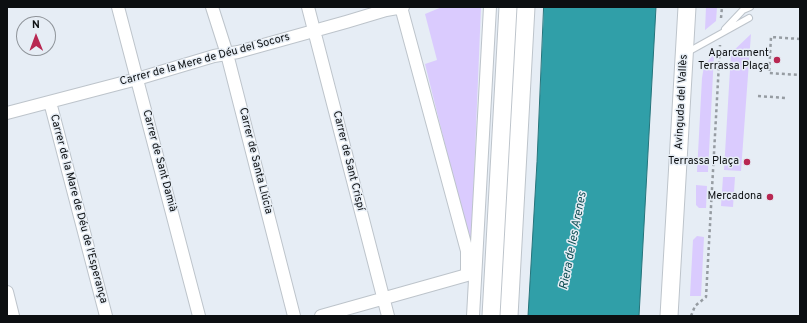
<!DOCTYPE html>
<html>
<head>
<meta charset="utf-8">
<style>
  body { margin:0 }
  #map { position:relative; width:807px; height:323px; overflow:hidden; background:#e6edf5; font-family:Overpass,sans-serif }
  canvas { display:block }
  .frame { position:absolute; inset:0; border:8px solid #0c0f11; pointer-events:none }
  .north { position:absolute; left:16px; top:16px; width:40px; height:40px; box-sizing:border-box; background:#e6edf5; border:1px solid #8f949a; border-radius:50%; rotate:359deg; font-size:11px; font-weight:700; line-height:16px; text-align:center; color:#0c0f11 }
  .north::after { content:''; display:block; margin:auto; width:14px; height:18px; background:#b82852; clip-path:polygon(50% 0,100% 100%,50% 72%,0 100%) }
</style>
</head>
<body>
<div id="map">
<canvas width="807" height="323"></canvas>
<div class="frame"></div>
<div class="north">N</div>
</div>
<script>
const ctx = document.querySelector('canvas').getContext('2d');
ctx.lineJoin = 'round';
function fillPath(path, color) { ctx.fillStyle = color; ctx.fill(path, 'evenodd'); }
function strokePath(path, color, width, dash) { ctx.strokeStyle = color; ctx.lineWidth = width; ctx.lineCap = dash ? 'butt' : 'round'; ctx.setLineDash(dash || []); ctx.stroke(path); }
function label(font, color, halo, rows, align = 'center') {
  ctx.font = font + ' Overpass,sans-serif'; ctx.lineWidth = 3; ctx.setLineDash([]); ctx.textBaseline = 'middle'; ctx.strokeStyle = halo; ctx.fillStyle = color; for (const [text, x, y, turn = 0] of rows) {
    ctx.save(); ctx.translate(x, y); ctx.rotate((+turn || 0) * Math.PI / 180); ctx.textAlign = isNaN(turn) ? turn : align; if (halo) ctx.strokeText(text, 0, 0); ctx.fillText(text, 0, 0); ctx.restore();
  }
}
fillPath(new Path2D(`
  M442,7h39l-10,242 -46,-185 12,-4 -12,-46z
  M706,7h11l-1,14 -11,9z
  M751,34l-10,137 -17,-1 7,-117z
  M714,54l-6,118h-11l5,-94 2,-12z
  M723,177h12l-2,30 -12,-1z
  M696,185l11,1 -1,22h-7l-3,-3z
  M697,236l7,1 -3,59h-11l3,-56z`), '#dacbfe');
const water = new Path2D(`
  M544,7h112l-17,309h-111l9,-154z`);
fillPath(water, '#309fa8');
strokePath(water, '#25747b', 1);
const service = new Path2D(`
  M725,29l18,-19 7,-3
  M686,53l63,-35`);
const minor = new Path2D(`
  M118,7l81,309
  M212,7l15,47 67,262
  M308,7l80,309
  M50,102l56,214
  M7,113l130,-34 77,-23 24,-4 108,-30 40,-12 17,-3
  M7,292l6,24
  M321,316l146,-41v-24l-66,-244
  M473,316l17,-309`);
const secondary = new Path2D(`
  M491,316l17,-309
  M509,316l17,-309
  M669,316l18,-309`);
strokePath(service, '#bdc4cb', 8);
strokePath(minor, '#bdc4cb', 14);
strokePath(secondary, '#bdc4cb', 19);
strokePath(new Path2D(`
  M721,18l1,-11
  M800,39l-29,-2 -2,36 31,2
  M758,96l28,2
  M691,316l4,-10 11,-9 14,-252`), '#969ca2', 2.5, [3, 3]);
strokePath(service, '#fff', 6);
strokePath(minor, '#fff', 12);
strokePath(secondary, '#fff', 17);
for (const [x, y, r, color] of [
  [777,60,4,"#b82852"],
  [747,162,4,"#b82852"],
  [770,197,4,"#b82852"]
]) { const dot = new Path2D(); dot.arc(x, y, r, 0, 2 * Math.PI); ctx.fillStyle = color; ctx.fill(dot); strokePath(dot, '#e6edf5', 1.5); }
label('11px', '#0c0f11', '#e6edf5', [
  ["Aparcament",769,54],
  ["Terrassa Plaça",769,67],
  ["Terrassa Plaça",739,162],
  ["Mercadona",762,197]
], 'right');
label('11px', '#0c0f11', '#e6edf5', [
  ["Carrer de la Mere de Déu del Socors",205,60,-15],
  ["Avinguda del Vallès",682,102,-87],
  ["Carrer de Sant Damià",159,161,75],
  ["Carrer de Santa Llúcia",255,161,76],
  ["Carrer de Sant Crispí",348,161,76],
  ["Carrer de la Mare de Déu de l'Esperança",78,209,75]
]);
label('italic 12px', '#104f54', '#e6edf5', [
  ["Riera de les Arenes",574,241,-79]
]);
</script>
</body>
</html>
